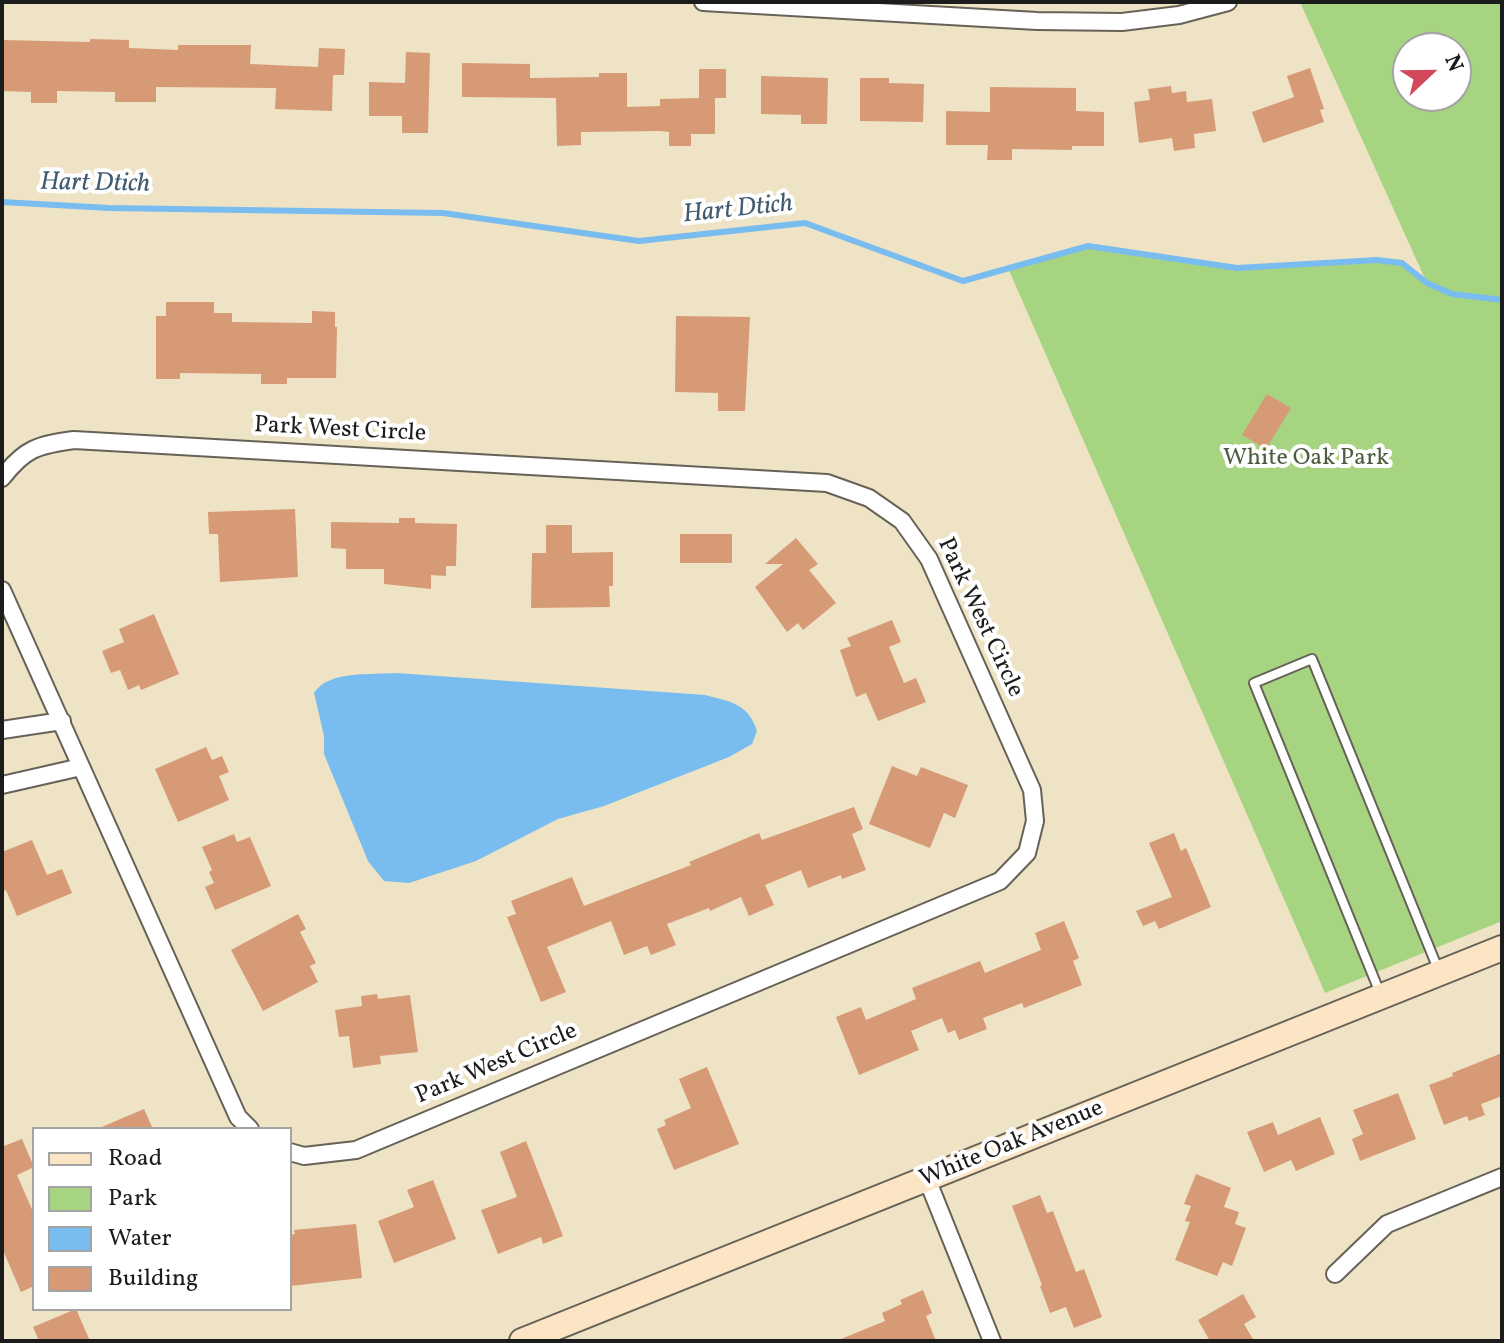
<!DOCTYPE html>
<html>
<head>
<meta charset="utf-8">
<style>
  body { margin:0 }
  #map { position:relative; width:1504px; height:1343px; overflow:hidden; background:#efe3c5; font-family:Vollkorn,serif }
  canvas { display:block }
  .frame { position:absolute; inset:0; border:4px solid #1c1c1c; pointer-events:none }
  .legend { position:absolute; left:32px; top:1127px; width:260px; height:184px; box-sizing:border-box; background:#fff; border:2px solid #a4a4a4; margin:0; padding:10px 14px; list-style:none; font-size:24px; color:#1c1c1c }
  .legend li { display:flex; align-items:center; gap:16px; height:40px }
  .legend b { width:40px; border:2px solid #a4a4a4 }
  .north { position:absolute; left:1392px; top:32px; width:80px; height:80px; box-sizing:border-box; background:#fff; border:2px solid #a4a4a4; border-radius:50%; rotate:68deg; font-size:22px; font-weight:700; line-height:32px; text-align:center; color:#1c1c1c }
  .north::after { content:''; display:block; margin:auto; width:28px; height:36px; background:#d1495b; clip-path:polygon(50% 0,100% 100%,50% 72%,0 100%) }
</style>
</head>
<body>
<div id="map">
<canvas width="1504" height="1343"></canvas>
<div class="frame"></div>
<ul class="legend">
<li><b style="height:10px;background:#fce5c4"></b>Road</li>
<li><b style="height:22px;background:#a7d481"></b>Park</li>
<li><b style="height:22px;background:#79bcef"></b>Water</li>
<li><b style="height:22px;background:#d69a77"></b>Building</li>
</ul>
<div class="north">N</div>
</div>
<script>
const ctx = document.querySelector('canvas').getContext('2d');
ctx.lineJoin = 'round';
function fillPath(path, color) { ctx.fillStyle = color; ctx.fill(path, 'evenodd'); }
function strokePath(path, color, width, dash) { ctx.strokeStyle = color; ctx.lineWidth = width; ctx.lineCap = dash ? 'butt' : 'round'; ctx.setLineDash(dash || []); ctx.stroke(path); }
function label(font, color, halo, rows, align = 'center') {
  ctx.font = font + ' Vollkorn,serif'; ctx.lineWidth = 8; ctx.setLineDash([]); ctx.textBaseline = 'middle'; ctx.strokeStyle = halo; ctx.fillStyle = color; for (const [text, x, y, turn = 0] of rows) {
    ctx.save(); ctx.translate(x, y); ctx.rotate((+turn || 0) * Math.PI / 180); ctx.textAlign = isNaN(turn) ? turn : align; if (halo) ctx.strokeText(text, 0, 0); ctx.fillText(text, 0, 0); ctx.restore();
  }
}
fillPath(new Path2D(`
  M1300,2h202v919l-177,72 -317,-725 80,-22 149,22 140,-8 25,3 24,18zM1408,48h48v48h-48z`), '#a7d481');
fillPath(new Path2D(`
  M396,673l309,22c26,7 43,8 52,36l-5,13 -23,13 -125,49 -46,13 -82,42 -67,22 -25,-2 -16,-20 -44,-107v-18l-10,-43c15,-23 57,-18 82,-20z`), '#79bcef');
strokePath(new Path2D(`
  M2,202l107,6 334,5 196,28 166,-18 158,58 125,-35 149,22 140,-8 25,3 25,20 25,11 50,6`), '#79bcef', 6);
fillPath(new Path2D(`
  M90,39l39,1v8l49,2v-5h73l-1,19 68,3 1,-19 26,1 -1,26h-11l-1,36 -57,-2 1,-21 -120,-1v15h-41v-10l-58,-1v12h-26v-11l-29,-1v-51l88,2z
  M406,52l24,1 -2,80h-26v-17h-33v-34l36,1z
  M462,63l68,1v14l69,-1v-4h28v34l33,-1v-7l39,-1v-29h27v29h-11v36h-24v12h-22v-14l-9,-1 -79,1v13l-24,1 -1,-48 -94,-1z
  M1310,68l14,41 -4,1 4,12 -61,21 -11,-31 42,-15 -7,-21z
  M761,76l67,2 -1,46h-26v-9l-40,-1z
  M860,78h29v5l35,1 -1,38 -63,-1z
  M1171,86l1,7 14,-2 1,11 25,-3 4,32 -22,3 1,14 -21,3 -2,-13 -33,5 -5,-41 16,-2 -2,-11z
  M990,87l86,1v23l28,1v34h-32v4l-60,-1v11h-25l1,-15h-42v-34l44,1z
  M166,302h48v11h18v9l80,1v-12l23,1v15h2l-1,51h-49v6h-26v-10l-81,-1v6h-24v-63h10z
  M676,316l74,1 -5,94h-27v-18l-43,-1z
  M1267,394l24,14 -25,41 -24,-14z
  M295,509l3,68 -78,5 -2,-48h-9l-1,-22z
  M399,518h16v5l42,1 -1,42h-10v10l-15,-1v14l-47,-5v-15h-38v-20l-15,-1v-26l68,1z
  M546,525h26v28l41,-1v34h-4l1,21 -79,1 1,-55h14z
  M680,534h52v29h-52z
  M796,538l22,26 -9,6 27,33 -33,27 -5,-7 -11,9 -32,-45 28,-23h-18z
  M154,614l25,60 -38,16 -2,-5 -11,5 -8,-20 -9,3 -9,-22 22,-9 -5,-13z
  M892,620l9,22 -12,5 15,36 12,-5 10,24 -48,19 -12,-28 -10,4 -16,-47 11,-4 -4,-8z
  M206,747l6,13 10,-4 7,16 -10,4 10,24 -51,22 -23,-53z
  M892,766l25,10 4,-9 47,18 -13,33 -11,-5 -14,35 -61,-24z
  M854,807l9,22 -11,5 14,36 -24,9 -1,-4 -33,13 -7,-18 -36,15 9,20 -25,11 -8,-19 -31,14 -1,-3 -42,16 9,21 -25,10 -4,-9 -23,9 -13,-34 -64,26 19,45 -25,10 -34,-85 9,-3 -5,-13 61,-24 12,29 107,-41 -2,-3 70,-29 3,7z
  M1174,833l7,18 5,-3 25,59 -52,22 -4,-8 -12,5 -7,-15 36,-14 -23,-54z
  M234,834l3,8 13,-5 21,49 -56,24 -10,-23 9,-4 -5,-11 3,-2 -10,-23z
  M32,840l15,35 15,-6 10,24 -55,23 -11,-26 -4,2v-40z
  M298,914l8,15 -6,3 16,31 -6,3 8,16 -55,29 -32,-61z
  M1064,921l15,37 -6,3 9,24 -58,23 -2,-5 -39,15 4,11 -28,11 -4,-10 -7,3 -6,-15 -31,13 8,19 -60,25 -23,-58 25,-10 5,13 50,-21 -4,-11 68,-27 5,12 56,-23 -6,-17z
  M377,994l1,5 32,-4 8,57 -38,4 1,8 -28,4 -4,-32 -10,1 -4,-27 27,-4 -1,-10z
  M1502,1053v43l-21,8 4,11 -16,6 -2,-5 -23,9 -15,-40 24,-9 -1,-3z
  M707,1067l32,77 -65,26 -17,-41 9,-4 -2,-5 27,-12 -12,-29z
  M1398,1093l18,46 -56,22 -8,-22 11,-5 -10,-24z
  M144,1109l9,20h-56z
  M1320,1117l15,37 -39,17 -5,-11 -27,12 -17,-40 26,-10 5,13z
  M22,1139l12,28 -17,8 17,39v72l-13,6 -19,-44v-106l2,4z
  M526,1141l37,95 -20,8 -2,-7 -43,17 -17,-44 36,-13 -17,-45z
  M1196,1174l35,14 -7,19 15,5 -4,12 11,4 -14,38 -9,-4 -6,14 -42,-16 15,-38 -5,-1 6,-15 -7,-2z
  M433,1180l23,59 -62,24 -16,-42 36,-14 -7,-17z
  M1040,1195l7,18 6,-2 23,61 8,-3 18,48 -28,11 -8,-21 -16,6 -10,-27 2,-1 -30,-79z
  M356,1224l6,54 -72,8v-51l5,-1 -1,-4z
  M923,1290l9,23 -6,3 10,25h-100l49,-20 -3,-8 20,-9 -2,-4z
  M1243,1294l13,23 -12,7 10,17h-44l-12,-21z
  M76,1309l14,32h-51l-6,-14z`), '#d69a77');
const lane = new Path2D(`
  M1380,993l-126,-310 58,-24 126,310`);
const street = new Path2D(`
  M703,2l334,19 85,1 57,-7 49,-13
  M2,478c23,-30 36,-33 72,-38l753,43 42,15 33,23 27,38 103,231 3,31 -8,32 -27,28 -644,269 -52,6 -14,-4
  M2,590l236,527 12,12
  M2,730l60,-9
  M2,785l79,-18
  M927,1179l65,162
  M1335,1274l52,-50 115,-47`);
const secondary = new Path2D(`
  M522,1341l980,-393`);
strokePath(lane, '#666257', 12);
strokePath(street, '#666257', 20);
strokePath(secondary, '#666257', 28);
strokePath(lane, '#fff', 8);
strokePath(street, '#fff', 16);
strokePath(secondary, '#fce5c4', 24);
label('24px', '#1c1c1c', '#fff', [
  ["Park West Circle",340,431,3],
  ["Park West Circle",979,618,65],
  ["Park West Circle",497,1065,-23],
  ["White Oak Avenue",1012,1145,-22]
]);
label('24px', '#4d5c3f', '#fff', [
  ["White Oak Park",1306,460]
]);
label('italic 26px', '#415c70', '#fff', [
  ["Hart Dtich",95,185,1],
  ["Hart Dtich",738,211,-6]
]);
</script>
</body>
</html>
